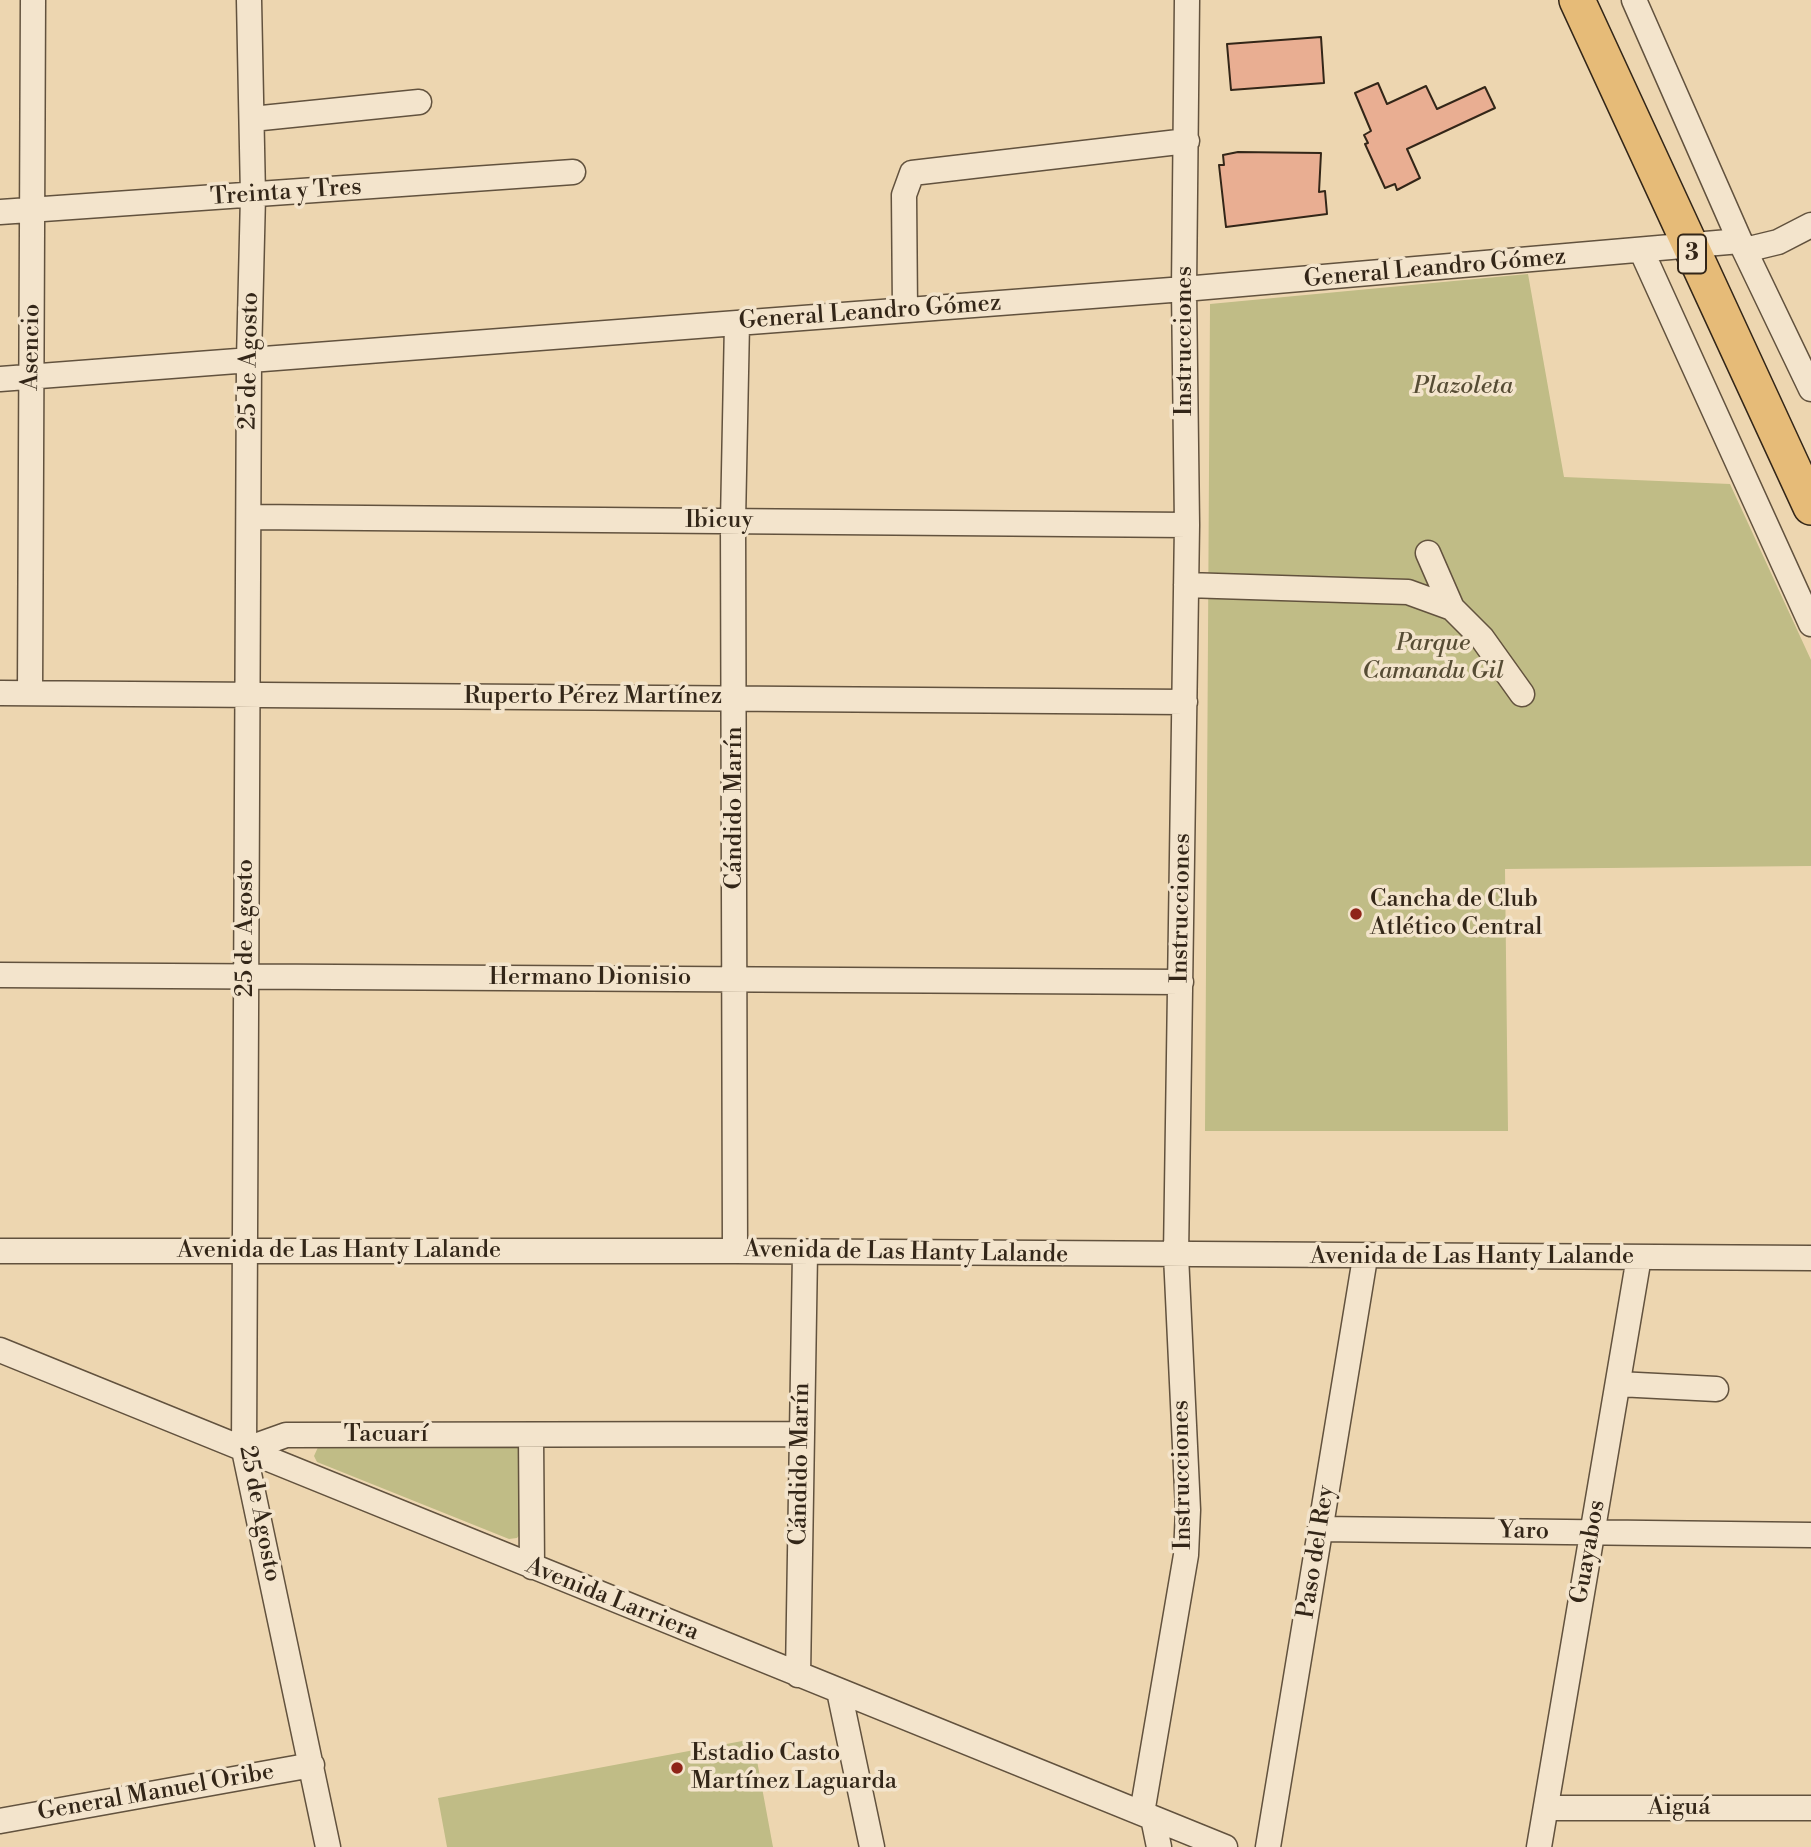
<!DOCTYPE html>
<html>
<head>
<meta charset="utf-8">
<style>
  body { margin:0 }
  canvas { display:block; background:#edd6b0 }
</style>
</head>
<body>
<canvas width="1811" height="1847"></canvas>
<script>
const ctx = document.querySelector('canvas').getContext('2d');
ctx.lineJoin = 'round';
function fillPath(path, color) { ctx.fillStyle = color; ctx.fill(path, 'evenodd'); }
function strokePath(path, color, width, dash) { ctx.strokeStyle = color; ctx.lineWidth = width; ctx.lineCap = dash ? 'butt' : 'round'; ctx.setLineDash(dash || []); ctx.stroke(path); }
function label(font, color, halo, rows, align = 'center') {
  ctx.font = font + ' "Libre Bodoni",serif'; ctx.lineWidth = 7; ctx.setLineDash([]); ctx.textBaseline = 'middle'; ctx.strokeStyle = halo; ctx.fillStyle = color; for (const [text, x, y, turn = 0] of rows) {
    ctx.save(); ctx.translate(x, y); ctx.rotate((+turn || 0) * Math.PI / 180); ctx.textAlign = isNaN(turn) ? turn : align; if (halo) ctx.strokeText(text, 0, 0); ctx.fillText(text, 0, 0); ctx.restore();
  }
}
fillPath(new Path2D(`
  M1528,274l36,203 166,7 81,176v206l-306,3 3,262h-303l5,-827z
  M319,1445l199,1 4,10v76l-5,6 -8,1 -192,-77 -3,-6z
  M753,1739l20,108h-326l-9,-49z`), '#c0bc86');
const building = new Path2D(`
  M1321,37l3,46 -93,7 -4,-46z
  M1378,83l9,21 39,-18 11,23 48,-22 10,21 -88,41 13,29 -23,12 -2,-6 -10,4 -20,-44 3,-1 -4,-8 7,-4 -16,-38z
  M1238,152l83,1 -2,39 6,-1 2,23 -101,13 -7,-62h5l-1,-10z`);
fillPath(building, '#e9ae92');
strokePath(building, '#332618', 2);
const minor = new Path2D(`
  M249,0l4,196 -4,163 -5,1091 84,397
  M1634,0l106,241 71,148
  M252,119l167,-17
  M0,212l573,-40
  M1745,250l33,-8 33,-17
  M1642,252l169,372
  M905,310l-1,-115 8,-22 275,-32
  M0,379l1184,-90 556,-48
  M250,517l937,8
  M1428,553l24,55
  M1186,585l222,7 44,16 30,30 40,56
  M0,693l1185,9
  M30,693l3,-693
  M0,975l1181,7
  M0,1251h735l1076,7
  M735,1251l-2,-730 4,-198
  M0,1350l1225,497
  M1618,1384l98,5
  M531,1436l1,131
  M244,1450l42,-15 516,-1
  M1320,1529l491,6
  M798,1675l7,-422
  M839,1691l33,156
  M1546,1808h265
  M1142,1813l44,-258 2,-45 -12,-255 11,-730 -3,-236 3,-289
  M1153,1818l6,29
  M0,1821l312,-56
  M1268,1847l97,-589
  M1539,1847l100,-590`);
const highway = new Path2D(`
  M1577,0l234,507`);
strokePath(minor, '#62523e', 27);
strokePath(highway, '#332618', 38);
strokePath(minor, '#f3e4cc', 24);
strokePath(highway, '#e6bb78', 35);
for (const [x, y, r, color] of [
  [1356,914,7,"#8f2418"],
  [677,1768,7,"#8f2418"]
]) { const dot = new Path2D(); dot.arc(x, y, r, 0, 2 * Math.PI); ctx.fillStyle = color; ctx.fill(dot); strokePath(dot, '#f3e4cc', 2.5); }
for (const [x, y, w] of [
  [1692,254,28]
]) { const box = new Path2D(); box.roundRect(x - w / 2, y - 19.5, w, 39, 5); ctx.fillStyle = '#f3e4cc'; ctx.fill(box); strokePath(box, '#332618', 2); }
label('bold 23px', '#332618', null, [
  ["3",1692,254]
]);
label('24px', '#332618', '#f3e4cc', [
  ["Treinta y Tres",286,193,-4],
  ["General Leandro Gómez",1435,269,-5],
  ["General Leandro Gómez",870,313,-4],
  ["Instrucciones",1185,341,-90],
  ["Asencio",32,347,-89],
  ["25 de Agosto",250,361,-89],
  ["Ibicuy",719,521],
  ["Ruperto Pérez Martínez",593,697],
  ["Cándido Marín",735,808,-90],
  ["Instrucciones",1182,908,-89],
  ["25 de Agosto",246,928,-90],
  ["Hermano Dionisio",590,978],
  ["Avenida de Las Hanty Lalande",339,1251],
  ["Avenida de Las Hanty Lalande",906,1253,1],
  ["Avenida de Las Hanty Lalande",1472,1257],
  ["Tacuarí",386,1435],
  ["Cándido Marín",801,1464,-89],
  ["Instrucciones",1183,1475,-91],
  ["25 de Agosto",259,1514,79],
  ["Yaro",1524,1532,1],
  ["Paso del Rey",1317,1552,-81],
  ["Guayabos",1589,1552,-80],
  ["Avenida Larriera",612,1600,22],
  ["General Manuel Oribe",156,1793,-10],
  ["Aiguá",1679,1808]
]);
label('italic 24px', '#564c34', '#f3e4cc', [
  ["Plazoleta",1463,387],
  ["Parque",1433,644],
  ["Camandu Gil",1433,672]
]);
label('24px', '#332618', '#f3e4cc', [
  ["Cancha de Club",1370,900],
  ["Atlético Central",1370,928],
  ["Estadio Casto",691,1754],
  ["Martínez Laguarda",691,1782]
], 'left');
</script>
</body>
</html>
